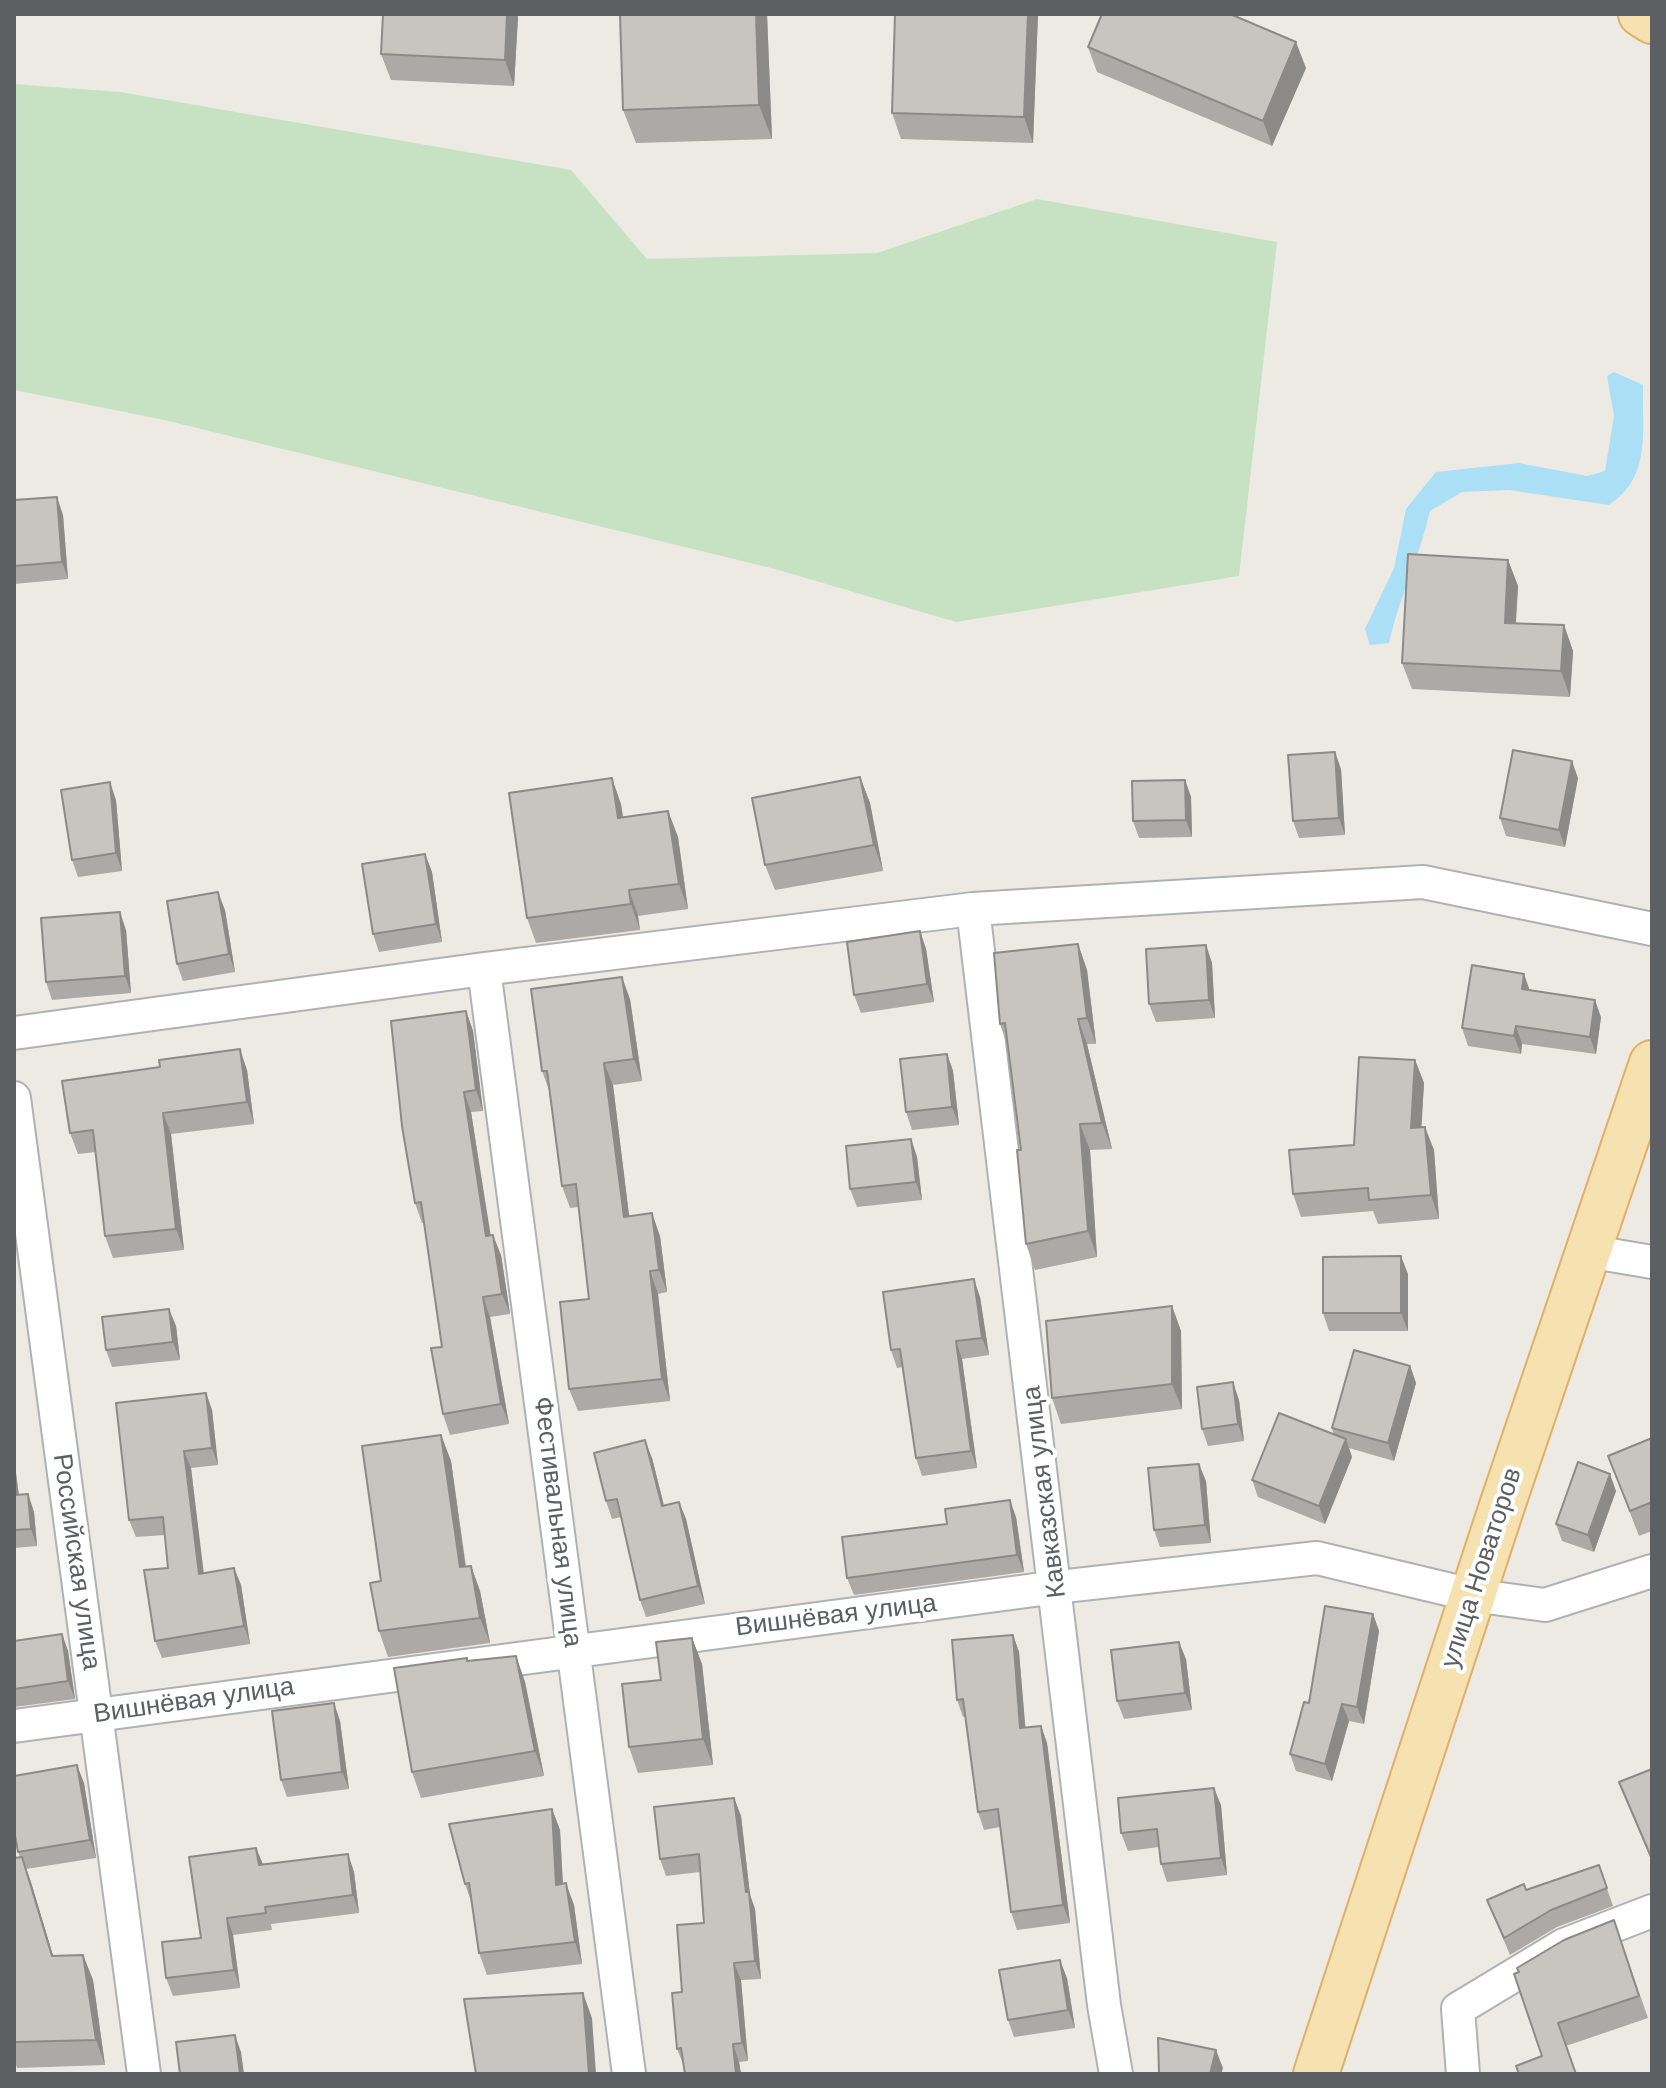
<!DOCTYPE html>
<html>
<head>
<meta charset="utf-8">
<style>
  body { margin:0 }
  #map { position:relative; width:1666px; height:2088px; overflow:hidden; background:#edeae4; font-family:Arial,sans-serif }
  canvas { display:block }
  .frame { position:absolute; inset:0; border:16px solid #5c6063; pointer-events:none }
</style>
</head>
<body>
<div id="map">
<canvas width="1666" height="2088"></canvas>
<div class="frame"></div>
</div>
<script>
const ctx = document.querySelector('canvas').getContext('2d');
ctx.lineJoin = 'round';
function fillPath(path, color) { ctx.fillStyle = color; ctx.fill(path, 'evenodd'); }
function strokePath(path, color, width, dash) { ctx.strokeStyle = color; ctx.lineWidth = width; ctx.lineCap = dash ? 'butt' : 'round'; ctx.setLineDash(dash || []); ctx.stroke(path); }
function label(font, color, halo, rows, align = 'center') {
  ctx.font = font + ' Arial,sans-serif'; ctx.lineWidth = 8; ctx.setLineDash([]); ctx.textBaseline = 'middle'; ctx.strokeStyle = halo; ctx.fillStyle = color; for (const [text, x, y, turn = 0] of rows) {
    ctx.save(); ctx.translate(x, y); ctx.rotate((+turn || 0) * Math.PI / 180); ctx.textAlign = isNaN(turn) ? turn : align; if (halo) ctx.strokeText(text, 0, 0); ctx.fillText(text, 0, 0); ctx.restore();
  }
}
fillPath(new Path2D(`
  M14,84l106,8 451,78 76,89 230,-6 160,-54 240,43 -38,334 -283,46 -181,-53 -615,-150 -146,-29z`), '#c7e2c3');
fillPath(new Path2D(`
  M1614,372l29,13c-1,46 9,92 -34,120l-100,-15 -47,2 -32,19c-10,45 -31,86 -41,132l-19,2 -5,-16 29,-61 12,-59 30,-37 83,-9 68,13 18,-5 9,-55 -7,-40z`), '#abdff6');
const street = new Path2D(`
  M973,909l131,1096 12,69
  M484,969l145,1105
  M14,1033l470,-64 489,-60 450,-27 229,47
  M14,1098l130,976
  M1587,1251l65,11
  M14,1726l1043,-139 260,-29 155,37 73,10 107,-34
  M1463,2074l-5,-65 106,-64 88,-34`);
const primary = new Path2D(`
  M1641,14l11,7
  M1316,2074l185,-565 151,-446`);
strokePath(street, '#afb2b5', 36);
strokePath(primary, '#e2af68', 48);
strokePath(street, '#fff', 32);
strokePath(primary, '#f6e1b0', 44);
fillPath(new Path2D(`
  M383,14h133l2,3 -4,69 -123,-6 -10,-26z
  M767,14l5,125 -136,4 -13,-33z
  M895,14h143l-5,129 -132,-4 -9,-26z
  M1088,47l218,21 -34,78 -175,-74z
  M14,500l49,15 5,64 -54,5z
  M1508,560l10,26 -2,37 48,2 9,26 -3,46 -158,-8 -10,-26z
  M1341,769l4,66 -46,3 -6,-17z
  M860,777l10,26 13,68 -108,19 -10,-25z
  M1578,778l-13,69 -59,-11 -6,-18z
  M1185,780l6,17 1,40 -53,1 -6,-17z
  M116,800l6,71 -44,6 -6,-17z
  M621,804l2,14 45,-7 10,26 10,72 -50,7 2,14 -104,13 -9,-25z
  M425,854l7,18 10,70 -63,10 -6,-18z
  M225,910l10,62 -52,9 -6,-17z
  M126,930l5,63 -79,7 -6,-18z
  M920,931l6,18 8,53 -73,11 -7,-18z
  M1078,944l9,26 9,74h-9l25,105 -22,1 7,107 -62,13 -9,-26 -5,-94 -13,-103 -8,-23z
  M1206,945l6,18 3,55 -59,4 -7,-18z
  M1530,991l71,26 -5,37 -74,-10 -1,10 -53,-8 -6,-18z
  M630,999l12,82 -29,4 16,131 31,20 7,56 -9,2 12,107 -92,10 -9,-22 20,-90 -10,-92 -9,1 -8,-22 -13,-96 -7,-19z
  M466,1011l7,20 10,80 -12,1 19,124 11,19 9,59 -20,3 19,107 -59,11 -7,-21 -1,-67 -18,-124h-2l-7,-20z
  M947,1054l6,17 6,54 -47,5 -6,-18z
  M1415,1060l9,23 -3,44 13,23 5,69 -61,5 -5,-13 -72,6 -8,-23 61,-49z
  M247,1070l7,54 -83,10 13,116 -71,8 -8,-22 -9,-84 -18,2 -8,-21z
  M911,1139l6,18 5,43 -65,7 -7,-18z
  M1408,1274v57h-79l-6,-18z
  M980,1297l9,58 -27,4 15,109 -55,8 -6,-18 -13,-91 -6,1 -6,-18z
  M1172,1306l9,25 1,78 -121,15 -9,-26z
  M169,1309l7,17 4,34 -68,7 -6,-17z
  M1410,1366l6,17 -22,78 -45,-13 3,9 -27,67 -67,-27 -6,-17 82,-45 -2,-7z
  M206,1393l6,17 6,55 -27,3 12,105 31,-5 7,17 9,59 -88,14 -7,-17 13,-73 -3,-33 -29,2 -7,-17z
  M1239,1400l5,41 -36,5 -6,-17z
  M441,1435l10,26 15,105h5l9,25 10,52 -102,14 -9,-26 2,-50z
  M1652,1438v93l-13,5 -31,-80z
  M14,1458l5,37 9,-1 6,18 3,34 -23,2z
  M652,1458l12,47 15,-3 7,17 19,85 -59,13 -6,-17 -19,-83 -9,2 -6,-18z
  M1206,1481l5,62 -51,4 -6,-17z
  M1616,1491l-22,61 -32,-11 -6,-17z
  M1016,1517l8,55 -170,23 -7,-17 100,-54z
  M1373,1614l6,17 -15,93 -15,-3 -17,60 -36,-10 -6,-17 19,-51z
  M62,1634l6,17 7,48 -61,8v-66z
  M1013,1635l6,17 6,76 16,-2 6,17 23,180 -53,7 -6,-18 -11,-85 -16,3 -6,-18 -13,-95h-2l-6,-17z
  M692,1638l10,26 11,101 -75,8 -9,-26z
  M516,1656l9,26 19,94 -123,22 -9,-26 56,-111z
  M1186,1659l6,51 -68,9 -7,-18z
  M334,1703l6,18 9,68 -62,8 -6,-17z
  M1652,1769v93l-33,-80z
  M84,1783l12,75 -70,11 27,87 30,-1 10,25 12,85 -88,3 -3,-9v-201l6,-1 -2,-5z
  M734,1798l7,18 9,79 5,14 6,70 -20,1 7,81 -9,1 2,12h-56l-1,-8 -7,-17 5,-57 22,-69 -4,-51 -34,4 -6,-17z
  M1221,1805l6,70 -60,7 -6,-18 -2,-17 -31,4 -7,-18z
  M552,1809l8,21 3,54 11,21 8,59 -95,11 -8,-22 -8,-52 -6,-17z
  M256,1848l7,16 85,-10 6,18 5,41 -88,11 1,6 -39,5 7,53 -67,8 -7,-18 35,-40z
  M1599,1865l14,41 -56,21 -47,28 -23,-55 39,-10z
  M1614,1920l34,98 -82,28 -47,-74z
  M1067,1978l8,50 -61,9 -6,-17z`), '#aca9a6');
fillPath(new Path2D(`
  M507,14h9l2,3 -4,69 -9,-26z
  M756,14h11l5,125 -13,-34z
  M1028,14h10l-5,129 -9,-26z
  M1296,42l10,26 -34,78 -9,-25z
  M57,497l6,18 5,64 -6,-17z
  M1508,560l10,26 -4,62 -9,-25z
  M1564,625l9,26 -3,46 -9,-26z
  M1335,752l6,17 4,66 -6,-17z
  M1572,761l6,17 -13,69 -6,-17z
  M860,777l10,26 13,68 -9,-26z
  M612,778l9,26 6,40 -9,-26z
  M1185,780l6,17 1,40 -6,-17z
  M110,782l6,18 6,71 -6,-18z
  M668,811l10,26 10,72 -9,-25z
  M425,854l7,18 10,70 -6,-18z
  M629,890l9,26 2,14 -9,-26z
  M218,892l7,18 10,62 -6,-18z
  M120,912l6,18 5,63 -6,-17z
  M920,931l6,18 8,53 -7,-18z
  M1078,944l9,26 9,74 -9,-26z
  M1206,945l6,18 3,55 -6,-18z
  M1524,974l6,17 -8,-2z
  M622,977l8,22 12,82 -8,-22z
  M1595,1000l6,17 -5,37 -6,-17z
  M466,1011l7,20 10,80 -7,-21z
  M1078,1019l9,25 25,105 -10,-26z
  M1516,1026l6,18 -1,10 -7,-18z
  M240,1049l7,21 7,54 -7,-22z
  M947,1054l6,17 6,54 -7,-18z
  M1415,1060l9,23 -4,69 -9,-24z
  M604,1063l9,22 19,154 -8,-22z
  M464,1092l7,20 23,144 -8,-20z
  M163,1113l8,21 13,116 -8,-21z
  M1080,1124l10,26 7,107 -9,-26z
  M1425,1127l9,23 5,69 -8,-24z
  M911,1139l6,18 5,43 -6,-18z
  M652,1213l8,23 7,56 -8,-22z
  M493,1235l8,20 9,59 -8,-20z
  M1401,1256l7,18v57l-7,-18z
  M650,1271l8,23 12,107 -8,-22z
  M974,1279l6,18 9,58 -7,-17z
  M483,1297l7,20 19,107 -8,-20z
  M1172,1306l9,25 1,78 -10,-25z
  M169,1309l7,17 4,34 -7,-18z
  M956,1341l6,18 15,109 -6,-17z
  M1410,1366l6,17 -22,78 -6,-18z
  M1233,1382l6,18 5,41 -6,-17z
  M206,1393l6,17 6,55 -6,-17z
  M441,1435l10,26 18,132 -9,-26z
  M1346,1439l6,18 -27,67 -6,-18z
  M645,1440l7,18 16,65 -6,-17z
  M184,1451l7,17 15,123 -7,-17z
  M14,1458l7,55 -6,-18z
  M1199,1464l7,17 5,62 -6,-18z
  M1610,1474l6,17 -22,61 -6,-17z
  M28,1494l6,18 3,34 -6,-17z
  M1010,1500l6,17 8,55 -7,-17z
  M679,1502l7,17 19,85 -7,-18z
  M471,1566l9,25 10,52 -10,-25z
  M234,1568l7,17 9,59 -6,-18z
  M1373,1614l6,17 -15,93 -7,-17z
  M62,1634l6,17 7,48 -7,-18z
  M1013,1635l6,17 8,94 -7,-18z
  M692,1638l10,26 11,101 -10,-26z
  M1179,1642l7,17 6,51 -7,-17z
  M516,1656l9,26 19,94 -9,-25z
  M334,1703l6,18 9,68 -7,-17z
  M1342,1704l7,17 -17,60 -7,-17z
  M1041,1726l6,17 23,180 -7,-18z
  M77,1765l7,18 12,75 -6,-18z
  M1214,1788l7,17 6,70 -6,-17z
  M734,1798l7,18 9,79 5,14 6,70 -6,-18z
  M552,1809l8,21 4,77 -8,-22z
  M256,1848l7,17h-4z
  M348,1854l6,18 5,41 -6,-18z
  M22,1857l9,25 30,100 -9,-26z
  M566,1883l8,22 8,59 -7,-22z
  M227,1918l6,17 7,53 -6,-18z
  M83,1955l10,25 12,85 -9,-25z
  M1060,1960l7,18 8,50 -7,-18z
  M734,1963l7,17 7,81 -6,-18z
  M583,1993l9,25 4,56h-7z
  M235,2035l6,17 3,22h-4z
  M733,2044l6,18 2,12h-5z
  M1216,2050l7,18 -2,6h-11z`), '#8c8a87');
const building = new Path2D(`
  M383,14h124l-2,46 -124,-6z
  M620,14h136l3,91 -136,5z
  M895,14h133l-4,103 -132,-4z
  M1102,14h128l66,28 -33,79 -175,-74z
  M57,497l5,65 -48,4v-66z
  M1408,554l100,6 -3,63 59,2 -3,46 -159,-8z
  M1513,750l59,11 -13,69 -59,-12z
  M1335,752l4,66 -46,3 -5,-66z
  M860,777l14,68 -109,20 -13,-67z
  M612,778l6,40 50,-7 11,73 -50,6 2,14 -104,14 -18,-125z
  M1185,780l1,40 -53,1 -1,-40z
  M110,782l6,71 -44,7 -11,-70z
  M425,854l11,70 -63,10 -11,-70z
  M218,892l11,62 -52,10 -10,-63z
  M120,912l5,64 -79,6 -5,-64z
  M920,931l7,53 -73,11 -7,-53z
  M1078,944l9,74 -9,1 24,104 -22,1 8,107 -62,13 -9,-94h4l-16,-127 -5,1 -6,-71z
  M1206,945l3,55 -60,4 -3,-55z
  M1472,965l52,9 -2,15 73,11 -5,37 -74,-11 -2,10 -52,-8z
  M622,977l12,82 -30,4 20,154 28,-4 7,57 -9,1 12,108 -93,10 -9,-87 29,-3 -13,-115 -14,2 -15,-115h-5l-11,-82z
  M466,1011l10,79 -12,2 22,144 7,-1 9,59 -19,3 18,107 -58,10 -12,-66 11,-1 -21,-145 -6,1 -13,-77 -11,-105z
  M240,1049l7,53 -84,11 13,116 -71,7 -12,-106 -23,3 -8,-52 98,-14 -1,-7z
  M947,1054l5,53 -46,5 -6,-53z
  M1359,1057l56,3 -4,68 14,-1 6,68 -62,5 -1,-12 -75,6 -4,-44 65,-5z
  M911,1139l5,43 -66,7 -4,-43z
  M1401,1256v57h-78v-56z
  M974,1279l8,59 -26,3 15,110 -55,7 -16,-109 -9,1 -8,-58z
  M1172,1306v78l-120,14 -6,-77z
  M169,1309l4,33 -67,8 -4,-33z
  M1354,1350l56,16 -22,77 -56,-15z
  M1233,1382l5,42 -36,5 -5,-42z
  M206,1393l6,55 -28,3 15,123 35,-6 10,58 -89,15 -11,-71 24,-2 -5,-51 -34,3 -13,-117z
  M1279,1413l67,26 -27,67 -67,-26z
  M441,1435l19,132 11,-1 9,52 -101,13 -9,-48 11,-2 -19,-135z
  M1652,1438v64l-22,9 -22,-55z
  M645,1440l17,66 17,-4 19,84 -58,14 -23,-101 -11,2 -12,-48z
  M1578,1462l32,12 -22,61 -32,-11z
  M1199,1464l6,61 -51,5 -6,-62z
  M14,1490l1,5 13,-1 3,35 -17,1z
  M1010,1500l7,55 -170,23 -5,-41 105,-13 -2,-15z
  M1325,1606l48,8 -16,93 -15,-3 -17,60 -35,-10 14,-52 5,1z
  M62,1634l6,47 -54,8v-48z
  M1013,1635l7,93 21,-2 22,179 -52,7 -13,-103 -20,3 -15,-113 -6,1 -5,-60z
  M692,1638l11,101 -74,8 -7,-63 39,-4 -5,-38z
  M1179,1642l6,51 -68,8 -6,-51z
  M516,1656l19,95 -123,21 -18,-104 73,-10v3z
  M334,1703l8,69 -61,8 -9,-69z
  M77,1765l13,75 -72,12 -4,-22v-54z
  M1652,1769v90l-33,-77z
  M1214,1788l7,70 -60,6 -4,-35 -36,4 -3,-35z
  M734,1798l12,94h3l6,69 -21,2 8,80 -9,1 3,30h-51l-4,-26 -4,1 -5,-56 10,-1 -5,-67 27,-2 -5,-69 -39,5 -6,-52z
  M552,1809l4,76 10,-2 9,59 -96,11 -10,-70 -4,1 -16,-60z
  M256,1848l3,17 89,-11 5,41 -88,12 1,6 -39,5 7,52 -68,8 -4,-36 39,-4 -12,-81z
  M22,1857l30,99 31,-1 13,85 -82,2v-184z
  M1599,1865l8,23 -56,22 -47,28 -17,-38 37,-16 2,6z
  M1614,1920l25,76 -81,27 18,51h-57l-3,-8 26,-10 -28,-82 5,-2 -2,-4 47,-28z
  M1060,1960l8,50 -60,10 -9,-50z
  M583,1993l6,81h-113l-12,-75z
  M235,2035l5,39h-60l-4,-32z
  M1158,2038l58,12 -6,24h-51z`);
fillPath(building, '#c8c5c1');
strokePath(building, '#8c8a87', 2);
label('26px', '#5c6063', '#fff', [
  ["Кавказская улица",1045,1492,-97],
  ["Фестивальная улица",557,1522,83],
  ["Российская улица",76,1562,82],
  ["улица Новаторов",1482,1568,-72],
  ["Вишнёвая улица",836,1616,-7],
  ["Вишнёвая улица",194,1701,-8]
]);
</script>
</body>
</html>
